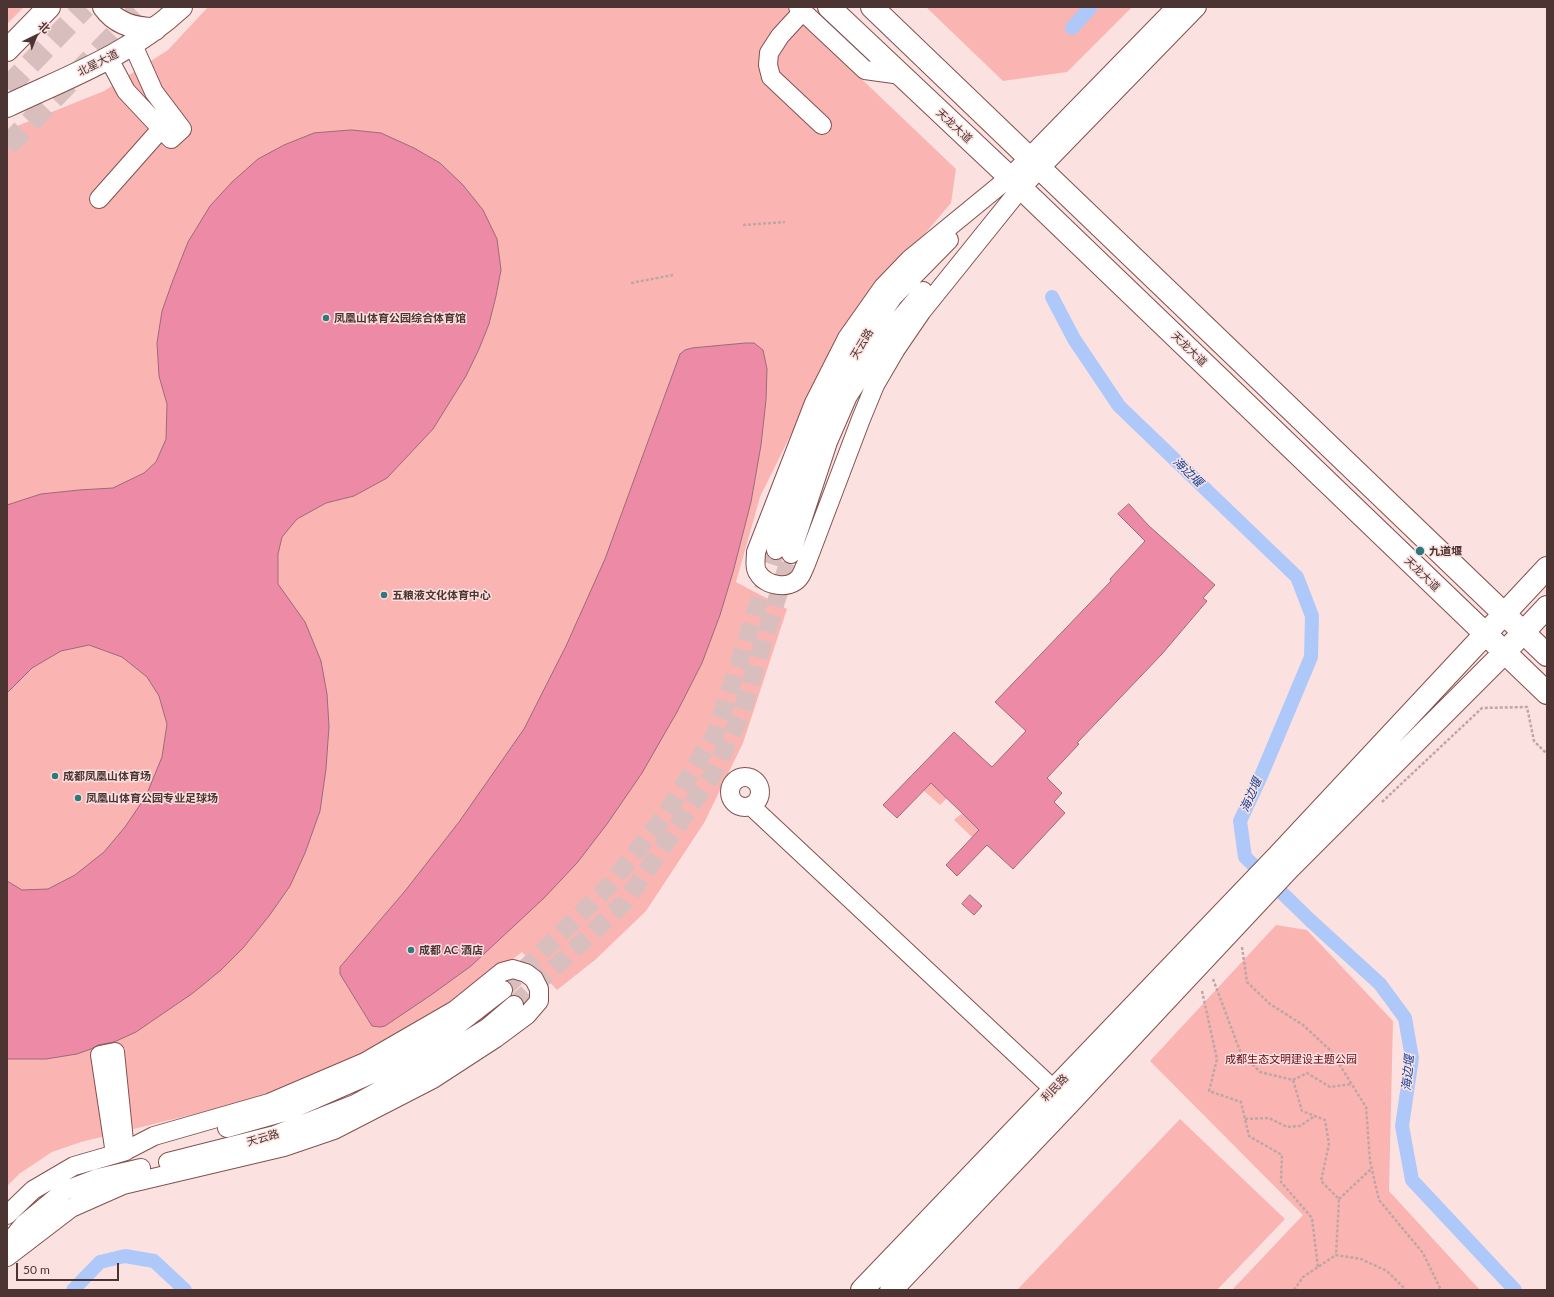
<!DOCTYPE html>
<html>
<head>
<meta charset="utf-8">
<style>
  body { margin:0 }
  #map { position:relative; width:1554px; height:1297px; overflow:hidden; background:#fbe2e1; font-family:Lato,"Noto Sans SC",sans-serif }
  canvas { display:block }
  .frame { position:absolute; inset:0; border:8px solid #4c3433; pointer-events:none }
  .north { position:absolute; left:16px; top:16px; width:40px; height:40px; -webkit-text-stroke:3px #fbe2e1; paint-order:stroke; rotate:43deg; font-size:11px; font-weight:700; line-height:16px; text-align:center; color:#4c3433 }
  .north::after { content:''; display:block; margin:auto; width:14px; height:18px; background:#4c3433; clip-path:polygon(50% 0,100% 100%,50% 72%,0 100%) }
  .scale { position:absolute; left:16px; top:1263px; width:103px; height:18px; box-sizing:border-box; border:2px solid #4c3433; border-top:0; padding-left:5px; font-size:12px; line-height:14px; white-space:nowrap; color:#4c3433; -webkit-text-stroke:3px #fbe2e1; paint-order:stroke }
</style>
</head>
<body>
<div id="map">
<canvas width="1554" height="1297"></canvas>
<div class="frame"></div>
<div class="north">北</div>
<div class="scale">50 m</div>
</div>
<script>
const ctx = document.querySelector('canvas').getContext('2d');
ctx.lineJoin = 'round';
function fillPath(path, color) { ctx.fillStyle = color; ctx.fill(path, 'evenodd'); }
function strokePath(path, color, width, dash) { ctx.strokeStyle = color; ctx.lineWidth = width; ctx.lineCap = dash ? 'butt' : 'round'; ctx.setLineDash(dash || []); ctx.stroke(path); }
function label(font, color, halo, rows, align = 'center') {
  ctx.font = font + ' Lato,"Noto Sans SC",sans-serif'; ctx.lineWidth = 3; ctx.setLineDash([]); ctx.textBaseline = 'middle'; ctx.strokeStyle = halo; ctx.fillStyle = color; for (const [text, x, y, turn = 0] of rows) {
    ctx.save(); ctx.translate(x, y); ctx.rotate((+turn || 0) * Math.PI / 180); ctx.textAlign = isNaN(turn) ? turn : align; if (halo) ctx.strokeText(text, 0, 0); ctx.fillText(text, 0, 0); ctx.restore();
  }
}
fillPath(new Path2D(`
  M7,7h17l-17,17z
  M208,7h578l170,162 -5,34 -109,128 -82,166 -24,85 51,27 -44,134 -39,80 -58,88 -51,49 -38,30 -35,-38 -40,31 -117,73 -118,45 -166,41 -29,10 -33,22 -12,12v-1056l97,-39 64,-41z
  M926,7h206l-65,65 -64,9z
  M931,783l16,15 -7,7 -17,-15z
  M962,813l17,17 -7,7 -18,-17z
  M1276,925l31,5 86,91 -4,170 91,99h-248l71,-75 -153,-154z
  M1180,1119l105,100 -68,71h-198l-1,-1z`), '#fab5b2');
strokePath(new Path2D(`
  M1072,28l19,-21
  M1052,297l22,42 45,67 178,171 15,39 -1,41 -50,119 -21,45 5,36 67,65 68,62 25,34 7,40 -10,68 10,54 103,110
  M73,1290l27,-28 25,-6 29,5 31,29`), '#aec9f9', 14);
const building = new Path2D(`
  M352,130l29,3 33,15 26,15 23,22 20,25 14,29 4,31 -5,26 -7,28 -10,25 -13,27 -33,53 -46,49 -33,18 -28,7 -29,16 -15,18 -4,17v30l27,38 16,39 6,33 2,32 -3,43 -6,42 -15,42 -15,33 -21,30 -26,32 -22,22 -28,23 -57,39 -22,10 -16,3 -7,4 -14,5 -31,5h-39v-178l15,9 26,-1 27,-14 29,-23 21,-25 21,-31 16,-39 5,-33 -8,-28 -12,-19 -25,-20 -33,-12 -28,6 -29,17 -25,25v-188l34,-11 38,-4 34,-2 31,-15 12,-11 10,-23 1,-35 -8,-28 -2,-33 5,-32 11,-31 15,-38 22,-36 22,-24 26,-23 26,-14 30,-12z
  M746,343h8l9,7 4,19 -1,31 -5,45 -10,57 -18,70 -13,43 -18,48 -25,49 -35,61 -35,51 -30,39 -33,35 -73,68 -40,29 -46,31 -5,1 -8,-1 -32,-52v-7l65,-76 54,-69 65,-93 42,-83 39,-87 75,-205 5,-4 7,-2z
  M1129,504l19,21 67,60 -12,13 4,3 -45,53 -85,89 2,1 -32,34 15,15 -8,9 11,11 -52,56 -26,-24 -30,31 -11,-11 33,-35 -17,-17 -31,-30 -34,35 -14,-13 71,-73 38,35 34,-36 -31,-29 116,-121 -1,-2 35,-38 -27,-27z
  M970,895l12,11 -8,9 -12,-11z`);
fillPath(building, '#ed8ba7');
strokePath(building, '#9d6a78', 1);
strokePath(new Path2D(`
  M503,990l105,-103 58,-73 50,-82 60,-182
  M514,1005l111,-103 87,-126 28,-59 51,-163`), '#d8bfbe', 18, [18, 9]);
strokePath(new Path2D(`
  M7,88l78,-81
  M7,146l135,-139`), '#d8bfbe', 22, [22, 11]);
const minor = new Path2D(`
  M798,7l67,63 36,5
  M1176,7l-166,170 -100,82 -27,28 -36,51 -33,65 -58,149c0,6 -2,16 2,21 8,13 31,17 41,5 3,-3 5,-10 7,-14l55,-145 14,-34 21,-36 26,-38 99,-123 176,-181
  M803,11l-23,25 -11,17 -1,12 3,12 51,48
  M109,59l17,32 45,48 11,-10 -28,-37 -21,-47
  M99,199l62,-70
  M776,550l48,-136 38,-71 31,-46 56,-57
  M791,554l37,-112 20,-46 45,-69 30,-36
  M730 792a15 15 0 1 1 30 0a15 15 0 1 1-30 0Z
  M751,806l313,293
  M227,1128l61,-17 91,-40 71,-40 53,-41
  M168,1162l107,-27 80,-31 73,-40 59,-36 27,-23
  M7,1215l26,-25 41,-24 52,-15
  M7,1245l17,-21 40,-33 34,-13 43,-10
  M7,1257l64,-49 52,-23 161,-38 50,-17 99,-51 63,-41 31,-23 12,-14v-12l-5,-10 -8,-6 -13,-4 -11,3 -47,38 -90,52 -96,41 -115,33 -29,15 -10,-99 -15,3 15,99`);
const major = new Path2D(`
  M104,7c12,17 31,22 51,22
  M829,7l192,181 526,505
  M872,7l675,648
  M7,50l42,-43
  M7,106c63,-30 121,-50 174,-99
  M862,1290l416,-434 269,-288
  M891,1290l178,-187 219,-234 216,-216 43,-46`);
strokePath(minor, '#83504f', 20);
strokePath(major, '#83504f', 24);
strokePath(new Path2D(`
  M743,225l42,-3
  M631,283l42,-8
  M1382,802l100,-94 45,-1 7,34 13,13
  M1242,947l5,35 23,22 33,21 28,26 35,56 4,54 9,39 44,53 18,37
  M1213,979l27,72 20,21 33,8 9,31 23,9 4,24 -8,37 18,18 -3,56
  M1202,991l15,68 -8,32 32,11 8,34 33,19 -1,27 31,36 6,50
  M1293,1080l14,-7 23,14 22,-3
  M1245,1119l24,-1 18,9 13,-1 15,-10
  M1339,1199l33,-31
  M1294,1290l9,-13 33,-22 25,4 26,12 19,19`), '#bfa6a5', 2.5, [3, 2]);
strokePath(minor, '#fff', 18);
strokePath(major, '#fff', 22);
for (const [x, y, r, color] of [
  [326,318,4,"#2f787e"],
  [1420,551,5,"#2f787e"],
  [384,595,4,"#2f787e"],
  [55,776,4,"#2f787e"],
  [78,798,4,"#2f787e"],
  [411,950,4,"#2f787e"]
]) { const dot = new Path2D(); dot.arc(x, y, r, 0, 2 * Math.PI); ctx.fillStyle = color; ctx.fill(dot); strokePath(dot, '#fbe2e1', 1.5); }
label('11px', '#4c3433', '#fbe2e1', [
  ["北星大道",98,63,-27],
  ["天龙大道",954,126,43],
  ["天云路",862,344,-59],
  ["天龙大道",1189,349,44],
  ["天龙大道",1422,574,44],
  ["利民路",1055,1088,-46],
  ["天云路",263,1138,-16]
]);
label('bold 11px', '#4c3433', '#fbe2e1', [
  ["凤凰山体育公园综合体育馆",334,318],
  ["九道堰",1429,551],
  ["五粮液文化体育中心",392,595],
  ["成都凤凰山体育场",63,776],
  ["凤凰山体育公园专业足球场",86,798],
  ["成都 AC 酒店",419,950]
], 'left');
label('11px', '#640815', '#fbe2e1', [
  ["成都生态文明建设主题公园",1291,1059]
]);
label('italic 12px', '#124098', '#fbe2e1', [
  ["海边堰",1188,472,44],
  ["海边堰",1251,795,-67],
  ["海边堰",1408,1073,-85]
]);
</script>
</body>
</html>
